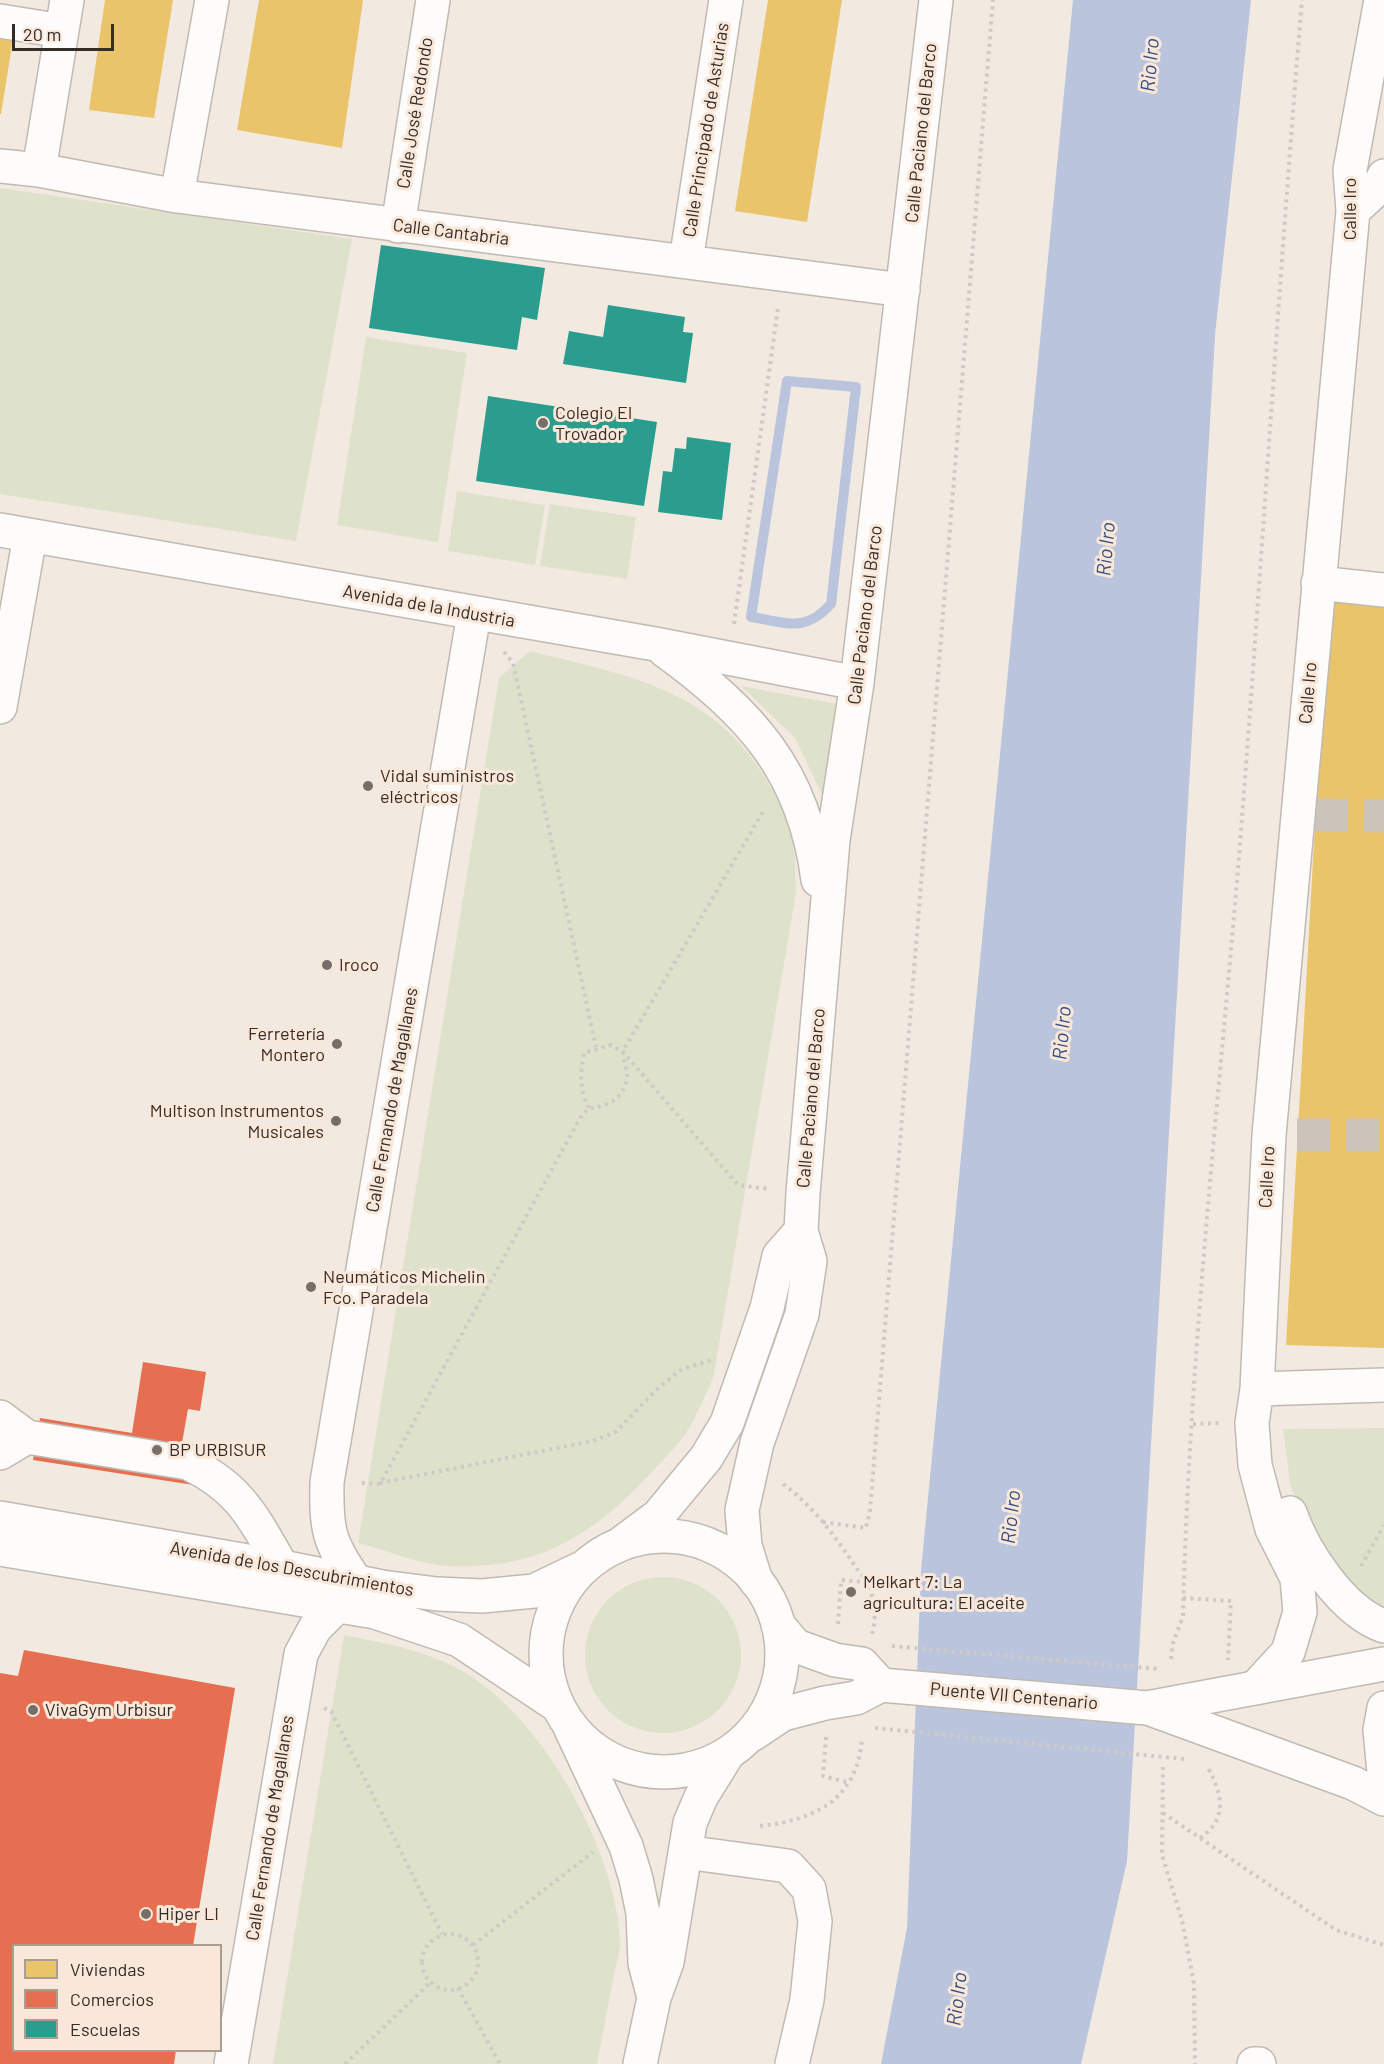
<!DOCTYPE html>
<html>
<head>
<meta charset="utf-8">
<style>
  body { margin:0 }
  #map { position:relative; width:1384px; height:2064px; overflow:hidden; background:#f2e9e0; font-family:Barlow,sans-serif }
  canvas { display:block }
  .legend { position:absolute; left:12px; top:1944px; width:210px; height:108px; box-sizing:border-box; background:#f9e8d9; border:2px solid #aa9d92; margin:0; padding:8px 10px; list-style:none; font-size:18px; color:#332c27 }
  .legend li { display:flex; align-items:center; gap:12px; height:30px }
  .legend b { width:30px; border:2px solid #aa9d92 }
  .scale { position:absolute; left:12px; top:24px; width:102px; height:27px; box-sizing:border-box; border:3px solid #332c27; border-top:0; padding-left:8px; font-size:18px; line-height:21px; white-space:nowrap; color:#332c27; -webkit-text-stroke:4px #f9e8d9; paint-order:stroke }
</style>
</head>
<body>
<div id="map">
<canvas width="1384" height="2064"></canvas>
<ul class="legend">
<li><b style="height:16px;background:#e9c46a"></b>Viviendas</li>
<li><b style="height:16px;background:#e76f51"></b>Comercios</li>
<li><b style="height:16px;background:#2a9d8f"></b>Escuelas</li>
</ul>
<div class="scale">20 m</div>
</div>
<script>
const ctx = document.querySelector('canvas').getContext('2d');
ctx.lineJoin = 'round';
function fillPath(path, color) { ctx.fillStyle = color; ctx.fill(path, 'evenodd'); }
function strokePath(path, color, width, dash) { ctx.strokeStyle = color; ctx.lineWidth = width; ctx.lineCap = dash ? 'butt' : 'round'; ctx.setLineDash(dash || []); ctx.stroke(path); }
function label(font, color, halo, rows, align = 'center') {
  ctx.font = font + ' Barlow,sans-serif'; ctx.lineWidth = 6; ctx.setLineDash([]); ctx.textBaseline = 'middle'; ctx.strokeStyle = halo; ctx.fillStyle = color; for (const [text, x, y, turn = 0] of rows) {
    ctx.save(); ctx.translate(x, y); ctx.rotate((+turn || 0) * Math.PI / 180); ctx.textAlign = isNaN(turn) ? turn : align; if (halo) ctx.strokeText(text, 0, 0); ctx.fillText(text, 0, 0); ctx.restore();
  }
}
fillPath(new Path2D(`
  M0,188l352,51 -56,302 -296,-47z
  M366,337l101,16 -29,189 -101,-17z
  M457,491l88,14 -10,60 -87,-14z
  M550,504l86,13 -9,62 -87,-13z
  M530,651c94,24 179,36 234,125 12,20 23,39 28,62 4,18 3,37 4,55l-83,486c-8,16 -15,34 -24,49 -11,18 -28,34 -42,49 -57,61 -114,94 -201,89 -26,-2 -61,-16 -88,-23l141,-865z
  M741,686l96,18 -13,95 -29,-61z
  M1384,1428v180l-39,-22 -44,-70 -11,-33 -7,-54z
  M585 1655a78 78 0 1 1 156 0a78 78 0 1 1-156 0Z
  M344,1635c37,7 74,14 109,31 85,42 162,180 167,273 1,11 -4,25 -6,36 -6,29 -11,59 -17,89h-324z`), '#dee2cb');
fillPath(new Path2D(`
  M1073,0h178l-36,335 -88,1526 -46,203h-200l26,-136 14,-358z`), '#bac5dd');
fillPath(new Path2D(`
  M105,0h68l-19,118 -65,-8z
  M259,0h104l-21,148 -105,-18z
  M768,0h74l-35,222 -72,-11z
  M0,37l13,2 -12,75h-1z
  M1328,590l56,6v752l-98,-3z`), '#e9c46a');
fillPath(new Path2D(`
  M143,1362l63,10 -6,39 -12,-2 -6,34 24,3 -6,40 -167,-26 7,-42 92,15z
  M24,1650l211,38 -42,258h-179v104h162l-2,14h-174v-391l18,3z`), '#e76f51');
fillPath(new Path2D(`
  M381,245l164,23 -8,52 -15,-3 -5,33 -148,-22z
  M608,305l77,12 -2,15 10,1 -7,50 -123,-19 6,-33 34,6z
  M488,396l169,26 -13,84 -168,-25z
  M687,437l44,6 -9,77 -64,-8 5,-41 9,1 3,-24 11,1z`), '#2a9d8f');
strokePath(new Path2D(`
  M787,381l69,6 -25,217c-27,30 -45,18 -80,13z`), '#bac5dd', 10);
strokePath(new Path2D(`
  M1315,815l69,1
  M1297,1135h87`), '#ccc3bb', 33, [33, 16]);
const minor = new Path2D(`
  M0,21l62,10
  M0,166l39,4 138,26 726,94
  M39,170l28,-170
  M177,196l35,-196
  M1353,211l26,-24 5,-11
  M398,226l35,-226
  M686,261l40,-261
  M0,530l655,114 202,39
  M1318,583l66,7
  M664,650c86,63 140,120 154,230
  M0,707l30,-171
  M1257,1389l127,-4
  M0,1417l27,20
  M0,1453l27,-16 161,26c53,25 66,56 94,104
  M1290,1513c14,40 53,99 94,113
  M623,1542l35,-26 48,-58 21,-35 40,-115 12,-52 22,-25
  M355,1580c-27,-38 -29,-52 -28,-98l147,-868
  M756,1581l-11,-35 -3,-36 15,-67 45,-129 8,-53 -9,-30 2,-38 30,-353 24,-157 79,-683
  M1255,1688l33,-36 12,-40 -3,-34 -25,-49 -17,-64 -3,-42 5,-34 12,-254 84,-924 -3,-41 31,-170
  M570,1727l56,119 10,33 7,34 2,50 9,35
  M685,1852l103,14 21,23 6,32 -8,79 -15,64
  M231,2064l70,-410 14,-26 23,-23
  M640,2064l14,-66 13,-36 23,-139 11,-26 26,-42
  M1254,2064h5`);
const major = new Path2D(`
  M0,1518l282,49 100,20 55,7 45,2 52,-5 46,-22
  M546 1654a118 118 0 1 1 236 0a118 118 0 1 1-236 0Z
  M0,1549l375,63 84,28 99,66
  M778,1625l18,21 39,14 27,4 19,21
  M881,1685l266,23 237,-44
  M1148,1708l205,75 31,16
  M1384,1708l-4,22 4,42
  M753,1734l30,-20 42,-11 31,-5 25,-13`);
strokePath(minor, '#c1bab3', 36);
strokePath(major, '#c1bab3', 36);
strokePath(new Path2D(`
  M734,624l44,-316
  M504,652l9,11 83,384
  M589,1108c-10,-19 -9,-34 -5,-55l27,-8 12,7 115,133 31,4
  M1193,1424l27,-1
  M362,1483l18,1 200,-366 9,-10c19,-1 37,-11 38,-32 1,-7 -5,-16 -4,-24 1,-4 5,-10 7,-13l134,-229
  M380,1483l213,-42 23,-9 40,-42 26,-21 33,-10
  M783,1484c30,22 52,52 72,82 4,7 11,12 14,19 5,16 8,33 3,49
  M823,1522l43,6 4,-17 123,-1511
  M1361,1566l23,-41
  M1183,1598l48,3 -3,59
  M838,1624l3,-44 26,2
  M892,1646l267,23
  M1171,1659l2,-16 10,-27c6,-249 34,-498 55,-747 23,-290 40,-580 64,-869
  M324,1708l7,3 111,223
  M875,1728l309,31
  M826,1737l-3,39 27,7
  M1163,1767l-1,88 20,65 12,64 1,80
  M1163,1813l173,117 48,15
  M760,1826c56,-6 97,-27 102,-87
  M1200,1838c29,-20 22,-45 7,-72
  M422 1962a28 28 0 1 1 56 0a28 28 0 1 1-56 0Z
  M473,1945l120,-93
  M458,1988l42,76
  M345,2064l86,-82`), '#cecac7', 4, [3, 4.5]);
strokePath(minor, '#fdfcfa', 33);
strokePath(major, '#fdfcfa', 33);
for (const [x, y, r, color] of [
  [543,423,6,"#766e68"],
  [368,786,6,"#766e68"],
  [327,965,6,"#766e68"],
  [337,1044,6,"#766e68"],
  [336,1121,6,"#766e68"],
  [311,1287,6,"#766e68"],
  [157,1450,6,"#766e68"],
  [851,1592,6,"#766e68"],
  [33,1710,6,"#766e68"],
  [146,1914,6,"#766e68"]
]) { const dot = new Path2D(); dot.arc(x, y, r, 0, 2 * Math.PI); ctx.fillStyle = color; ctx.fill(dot); strokePath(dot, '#f9e8d9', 2); }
label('18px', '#332c27', '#f9e8d9', [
  ["Calle José Redondo",415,113,-81],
  ["Calle Principado de Asturias",706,130,-81],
  ["Calle Paciano del Barco",921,133,-84],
  ["Calle Iro",1350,209,-90],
  ["Calle Cantabria",451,232,7],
  ["Avenida de la Industria",429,606,10],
  ["Calle Paciano del Barco",865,615,-83],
  ["Calle Iro",1308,693,-85],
  ["Calle Paciano del Barco",811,1098,-85],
  ["Calle Fernando de Magallanes",392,1100,-80],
  ["Calle Iro",1267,1177,-87],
  ["Avenida de los Descubrimientos",292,1569,10],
  ["Puente VII Centenario",1014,1696,5],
  ["Calle Fernando de Magallanes",270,1828,-81]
]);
label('18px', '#332c27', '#f9e8d9', [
  ["Colegio El",555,413],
  ["Trovador",555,434],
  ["Vidal suministros",380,776],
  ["eléctricos",380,797],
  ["Iroco",339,965],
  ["Ferretería",325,1034,"right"],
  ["Montero",325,1055,"right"],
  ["Multison Instrumentos",324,1111,"right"],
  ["Musicales",324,1132,"right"],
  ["Neumáticos Michelin",323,1277],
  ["Fco. Paradela",323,1298],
  ["BP URBISUR",169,1450],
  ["Melkart 7: La",863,1582],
  ["agricultura: El aceite",863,1603],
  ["VivaGym Urbisur",45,1710],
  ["Hiper LI",158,1914]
], 'left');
label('italic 20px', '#364e80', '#f9e8d9', [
  ["Rio Iro",1150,65,-85],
  ["Rio Iro",1106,549,-85],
  ["Rio Iro",1062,1033,-85],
  ["Rio Iro",1011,1517,-84],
  ["Rio Iro",957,1999,-83]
]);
</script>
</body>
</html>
